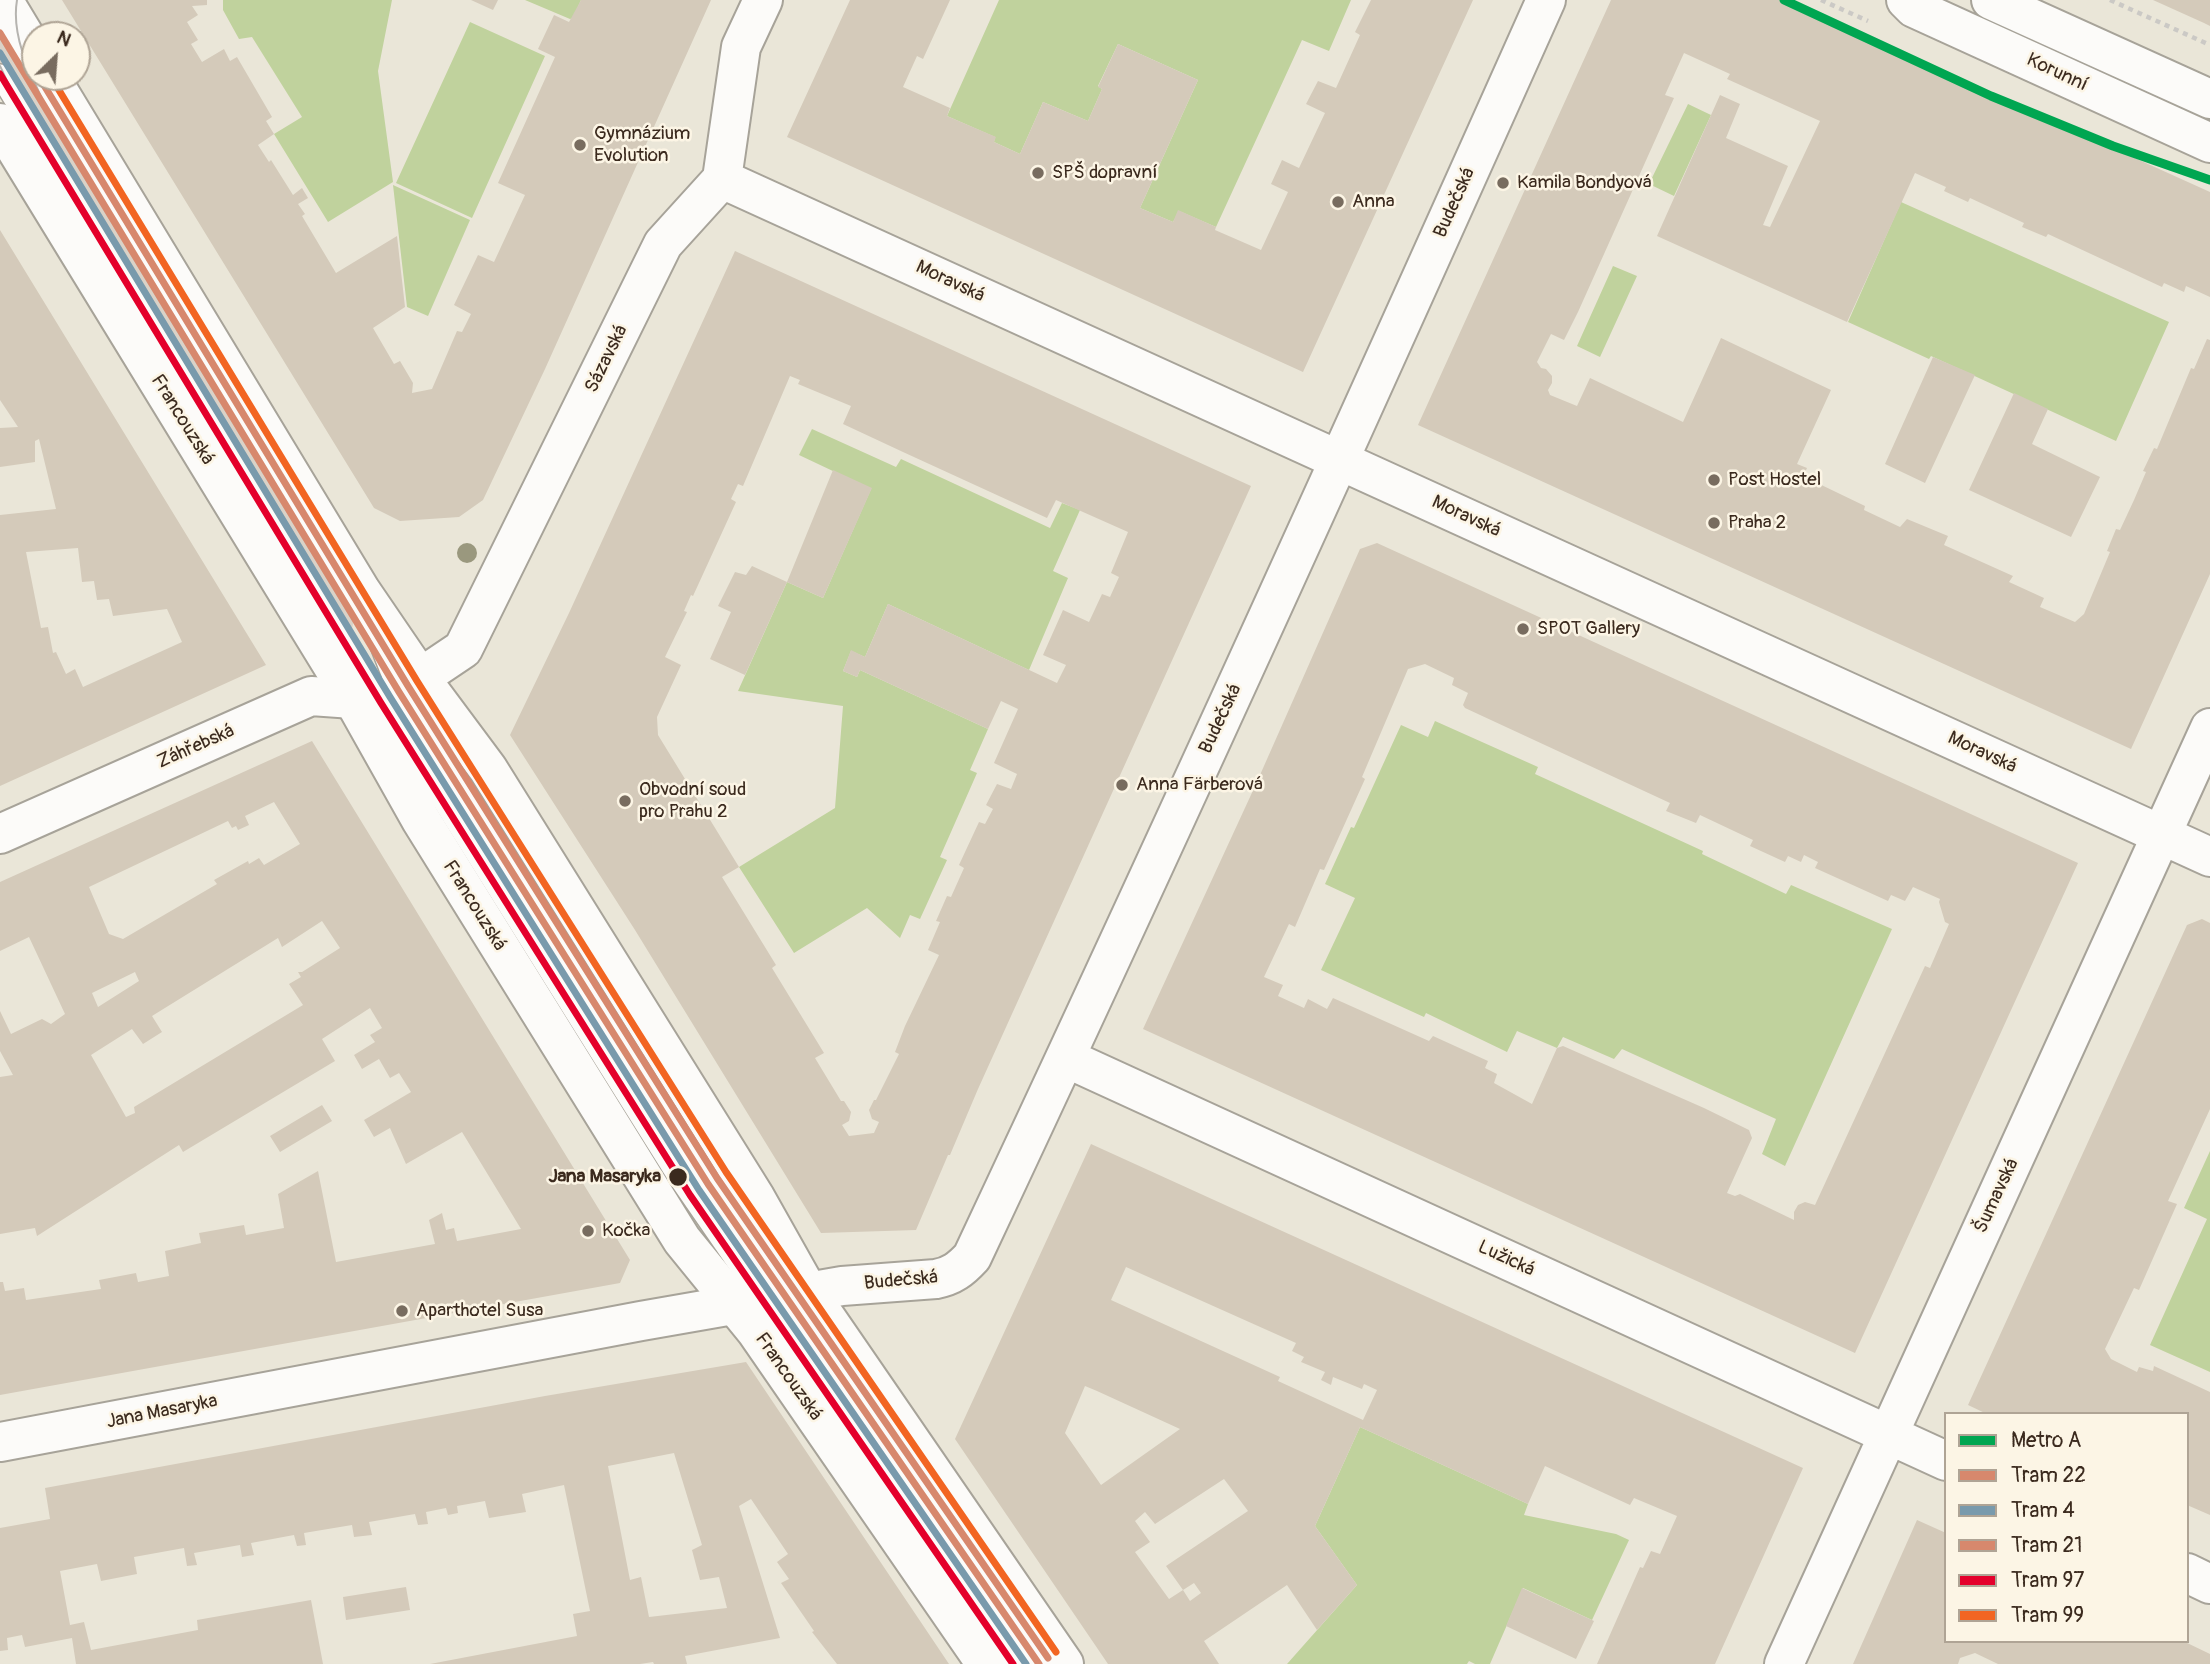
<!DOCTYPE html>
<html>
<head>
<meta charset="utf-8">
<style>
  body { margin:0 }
  #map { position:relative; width:2210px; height:1664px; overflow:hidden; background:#eae6d8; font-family:Pangolin,sans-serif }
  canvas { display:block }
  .legend { position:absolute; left:1944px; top:1412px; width:245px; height:231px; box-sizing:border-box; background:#fcf5e5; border:2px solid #afa495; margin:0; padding:9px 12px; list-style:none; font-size:21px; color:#3b2a1e }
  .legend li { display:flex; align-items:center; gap:14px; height:35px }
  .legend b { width:35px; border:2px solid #afa495 }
  .north { position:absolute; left:21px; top:21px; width:70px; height:70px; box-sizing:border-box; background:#fcf5e5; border:2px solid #afa495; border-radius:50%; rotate:25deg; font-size:19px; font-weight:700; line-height:28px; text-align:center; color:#3b2a1e }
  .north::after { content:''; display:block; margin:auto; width:24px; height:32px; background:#786c5f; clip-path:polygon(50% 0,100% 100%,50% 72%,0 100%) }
</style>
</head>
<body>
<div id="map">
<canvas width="2210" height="1664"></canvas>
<ul class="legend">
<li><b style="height:9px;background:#00a651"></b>Metro A</li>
<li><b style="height:9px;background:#d7886d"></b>Tram 22</li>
<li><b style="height:9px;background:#799aac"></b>Tram 4</li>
<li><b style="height:9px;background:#d7886d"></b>Tram 21</li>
<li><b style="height:9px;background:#e4002b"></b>Tram 97</li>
<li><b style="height:9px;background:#f26522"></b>Tram 99</li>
</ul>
<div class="north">N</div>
</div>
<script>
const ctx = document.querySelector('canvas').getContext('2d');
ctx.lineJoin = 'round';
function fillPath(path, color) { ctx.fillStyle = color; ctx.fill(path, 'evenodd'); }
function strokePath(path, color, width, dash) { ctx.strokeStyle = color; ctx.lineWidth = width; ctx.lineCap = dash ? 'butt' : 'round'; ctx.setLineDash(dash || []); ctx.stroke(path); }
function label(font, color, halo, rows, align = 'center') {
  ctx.font = font + ' Pangolin,sans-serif'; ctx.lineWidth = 5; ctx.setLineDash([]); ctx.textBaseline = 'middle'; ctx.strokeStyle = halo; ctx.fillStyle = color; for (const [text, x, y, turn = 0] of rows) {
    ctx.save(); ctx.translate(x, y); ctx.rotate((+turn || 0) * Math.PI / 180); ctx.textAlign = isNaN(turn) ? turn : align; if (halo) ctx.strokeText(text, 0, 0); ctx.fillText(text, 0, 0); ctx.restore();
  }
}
fillPath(new Path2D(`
  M3,25l353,584 -5,25 -351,-545v-55z`), '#dad2c7');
fillPath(new Path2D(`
  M223,0h169l-14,71 15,111 -65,40 -54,-88 28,-17 -50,-80 -13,2 -16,-29z
  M525,0h56l-8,18 -3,1z
  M999,0h352l-22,51 -27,-11 -86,187 -37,-16 -6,11 -33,-14 58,-128 -80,-36 -20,42 4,3 -14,32 -45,-19 -23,52 -26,-12 1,-5 -48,-21z
  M470,22l75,34 -73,162 -76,-35z
  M1688,104l23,11 -37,81 -25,-12z
  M393,185l77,35 -42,96 -21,-9z
  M1901,202l268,120 -53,119 -185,-85 -2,3 -81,-37z
  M1613,266l24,10 -37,81 -23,-11z
  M812,429l84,38 5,-8 149,69 12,-25 18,7 -27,61 15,7 -39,92 -141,-66 -23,53 -14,-6 -8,20 14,6 3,-7 128,59 -18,41 7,3 -37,84 7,3 -27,59 -10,-4 -10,23 -33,-30 -73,45 -55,-86 96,-59 8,-102 -105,-15 49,-109 36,16 48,-109 -72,-34z
  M1435,721l103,46 -3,7 168,77 -1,3 84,40 5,-9 101,44 -107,237 -23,-12 14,-35 -154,-70 -8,10 -51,-22 -6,11 -40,-17 -10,21 -81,-39 -2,4 -103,-47 34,-72 -30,-14 26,-57 3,1 47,-103 27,12z
  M2210,1151v221l-60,-27 57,-126 -23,-11z
  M1360,1427l168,77 -4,11 92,19 13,6 -37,80 -69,-32 -33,76h-15l-6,-3 -2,3h-180l70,-79 -42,-59z`), '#c0d29d');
fillPath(new Path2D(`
  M62,0h145v5l-15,1 6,9 -11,7 11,18 -7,4 11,18 22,-13 6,12 7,-4 35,60 -6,4 8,13 -16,11 11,17 2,-2 22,35 9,-7 6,10 -10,6 7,10 -3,2 34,57 61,-37 8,71 -32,21 21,36 6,-3 13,22 -1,10 20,-4 25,-58 5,1 9,-18 -17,-9 24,-50 16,7 31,-67 -27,-12 57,-126 -17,-8 16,-34 15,7 12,-22h130l-166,369 -62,131 -24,17 -59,4 -26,-13z
  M471,0h27l-5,10z
  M850,0h100l-27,59 -6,-3 -14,31 47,21 -3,8 49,21 -2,5 26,12 23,-52 45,19 14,-32 -4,-2 20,-43 80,36 -58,128 33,14 5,-12 38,17 -1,3 46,20 27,-58 -17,-8 11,-24 17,8 26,-55 -19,-9 12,-23 18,7 24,-53 -5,-3 16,-32h102l-170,372 -516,-235z
  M1611,0h174l425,192v105l-24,-11 -2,6 -20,-9 -2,4 -114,-53 -2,3 -24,-10 2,-4 -54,-25 -2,4 -24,-11 2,-4 -31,-14 -68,149 -190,-86 63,-141 20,9 -14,34 62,28 -25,59 7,2 50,-106 -93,-42 3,-5 -46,-21 -19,42 9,3 -96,214 -14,28 -13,-6 -14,28 4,6 5,1 6,7v7l-4,7 2,5 27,11 13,-28 93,44 38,-84 110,52 -34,74 10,4 -5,11 9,1 54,26 -1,4 36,17 7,-8 41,17 -4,9 69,31 -4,6 35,16 -4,9 35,15 9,-8 26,-62 -3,-1 9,-22 4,1 14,-30 12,-28 -3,-1 11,-23 3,1 34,-81 3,1 13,-30 3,1v234l-79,175 -713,-324z
  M2153,0h57v26l-6,-3z
  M0,230l266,435 -266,121v-271l56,-6 -17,-70 -4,2v21l-35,5v-39l18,-1 -18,-27zM78,548l4,34 12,-1 3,19 12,-1 4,17 54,-7 15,33 -99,45 -8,-18 -9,5 -10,-22 -3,1 -5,-26 -7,1 -15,-76z
  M735,251l516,235 -273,603 -28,66h-2l-32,75 -95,3 -186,-303 -125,-195 59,-122zM790,376l10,4 -2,4 53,22 -8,18 60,28 144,66 9,-18 72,32 -17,41 8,4 -9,20 -8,-3 -13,28 -26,-12 -20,45 23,10 -9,18 -169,-79 -23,53 -14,-7 -8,21 14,6 3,-7 128,59 13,-28 17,8 -24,54 23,11 -6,15 -14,-5 -11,21 7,4 -8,15 -6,-2 -20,43 5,3 -13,29 -4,-1 -11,25 4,1 -12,28 11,5 -34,71 -10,26 4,2 -23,46h-2l-5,10 3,9 7,3 -5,11 -25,3 -7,-11 7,-4 2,-9 -7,-11h-3l-26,-43 9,-5 -52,-85 4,-3 -54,-88 17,-10 -81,-132 -1,-18 24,-52 -16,-8 22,-45 -3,-1 7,-16 2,1 43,-94 -5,-3 7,-15 5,2z
  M1933,357l42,18 -50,108 -40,-19z
  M2014,393l34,16 -16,35 68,33 -29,60 -102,-47z
  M833,470l39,18 -49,110 -36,-16z
  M1377,543l701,320 -223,490 -712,-324 113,-245 104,-235zM1425,664l29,14 -2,7 16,8 -5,12 2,3 205,95 -4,8 30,12 4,-8 53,25 -3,6 35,16 3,-6 13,6 3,-7 14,7 -3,6 73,33 3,-6 14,6 8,-14 27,12 -1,3 6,20 4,2 -19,44 -5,-2 -110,239 -10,-3 -7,3 -4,7v8l-54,-26 -5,2 -8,-3 25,-55 -3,-8 -45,-22 -141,-62 -6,2 -25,56 -38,-21 3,-9 -12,-6 3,-7 -55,-25 -4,5 -96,-43 -6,11 -19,-10 -4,9 -26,-12 5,-11 -19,-8 25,-53 6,3 25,-58 4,1 41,-91 -3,-2 46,-108z
  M752,566l35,16 -42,93 -35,-16 21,-47 -13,-6 17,-34 11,3z
  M312,741l318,519 -10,23 -620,112v-113h3l2,9 19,-3 2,12 75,-11 -2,-9 37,-7 2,9 31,-6 -4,-25 36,-8 -2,-10 45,-8 2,10 38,-7 -6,-34 40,-23 18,91 99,-18 -6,-24 13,-7 4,17 8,-2 3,13 64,-12 -59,-97 -56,32 -16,-36 -16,9 -10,-17 47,-28 -12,-19 -9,5 -11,-19 -17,10 -8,-14 21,-13 -5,-7 12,-7 -12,-20 -48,31 13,22 -152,91 -4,-7 -142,91 -2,-8 -35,6v-157l13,-2 -13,-24v-40l11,23 31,-15 9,5 14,-10 -36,-77 -29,14v-69zM274,802l26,42 -36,21 -5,-7 -10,6 -1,-3 -34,19 3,4 -94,55 -14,-5 -20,-47 139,-66 4,7 4,-2 2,4 11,-5 -4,-9zM322,921l18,27 -38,24h-4l3,5 -12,7 14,21 -169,102 1,6 -9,4 -35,-62 41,-26 11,15 19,-12 -10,-16 126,-78 4,9zM135,972l4,9 -41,26 -6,-14z
  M2202,919l8,4v186l-42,92 9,3 -38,86 -5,-2 -29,61 6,10 26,13 2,-5 14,4 1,-5 56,26v123l-23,-10v-91h-200l-19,-9 219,-480z
  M322,1105l10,16 -52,31 -10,-16z
  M1091,1144l712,324 -88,196h-118l43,-97 3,1 8,-17 9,3 17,-38 -43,-18 -4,7 -85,-39 -17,38 -168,-77 -45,99 42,59 -40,45 -30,-45 -83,56 15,23h-111l-153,-225zM1126,1267l170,76 -4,8 12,6 -3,5 24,10 -4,8 10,5 2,-8 29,12 2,-5 13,6 -14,30 -85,-39 2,-4 -169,-77zM1085,1386l12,5 83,38 -79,56 -36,-52zM1224,1479l24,32 -82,55 17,24 -14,9 -34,-47 15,-10 -15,-21 10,-9 10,12zM1194,1583l7,10 -11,8 -7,-11z
  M746,1362l203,302h-112l-25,-32 2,-1 -33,-48 8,-4 -12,-17 11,-8 -37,-55 -12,7 41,132 -95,18 2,8h-33l-1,-2 -13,2h-210l147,-28 -4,-22 17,-3 -26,-126 -42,9 4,18 -37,6 -4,-17 -28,5 1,7 -10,2 -2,-7 -20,4 2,12 -10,1 -3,-11 -46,8 3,13 -18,2 -2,-12 -48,8 2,12 -9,1 -3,-11 -43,8 3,12 -12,2 -2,-12 -46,8 3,12 -10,1 -3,-18 -50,9 3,17 -36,7 -4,-17 -37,7 10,54 14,-3 7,28 107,-20 -1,-10 114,-20 12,64h-247l-4,-26 -47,9 -3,-12 -15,3 1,12 -8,1v-123l50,-9 -5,-31 500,-92zM674,1453l28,92 -10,5 8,30 19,-3 8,31 -78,9 -8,-40 -11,3 -22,-114z
  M1917,1520l29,13v108h237l27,13v10h-212l-23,-11 -15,5 -2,6h-105z
  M406,1587l4,23 -64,10 -3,-23z
  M1522,1588l72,33 -18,38 -70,-33z`), '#d4caba');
const lane = new Path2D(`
  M0,75l379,623 299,478 337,488
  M380,643l19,49 328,521 312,451`);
const street = new Path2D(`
  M722,179l1488,678
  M0,834l311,-138 42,3 26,-1 20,-6 64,-43 200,-405 59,-65 19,-132 22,-47
  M1066,1058l880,403
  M0,1442l641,-121 201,-35 94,-7c16,-3 25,-10 36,-22 196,-417 386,-836 574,-1257
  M2187,1573l23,11
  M1784,1664l426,-936`);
const secondary = new Path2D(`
  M3,0l32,53
  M1906,0l8,8 296,135
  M1991,0l219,99
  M50,77l311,514 60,88 67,90 267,428 54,96 255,371
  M0,123l353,576 68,121 261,420 74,91 230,333`);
strokePath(lane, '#a7a399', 24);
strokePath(street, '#a7a399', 42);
strokePath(secondary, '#a7a399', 42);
strokePath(new Path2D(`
  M1821,0l47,21
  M2110,0l100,45`), '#cbc9c5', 4.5, [5, 5]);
strokePath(lane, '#fcfbf9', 21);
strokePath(street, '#fcfbf9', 38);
strokePath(secondary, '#fcfbf9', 38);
strokePath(new Path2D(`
  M17,0c-7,41 19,84 35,120
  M0,66l21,45`), '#b6b4b0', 2);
strokePath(new Path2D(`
  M0,33l399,659 309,492 331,480`), '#d7886d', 7);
strokePath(new Path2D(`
  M0,53l390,644 309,493 327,474`), '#799aac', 7);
strokePath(new Path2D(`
  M39,77l369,609 309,492 331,480`), '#d7886d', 7);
strokePath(new Path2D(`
  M0,74l381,629 309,492 323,469`), '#e4002b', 7);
strokePath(new Path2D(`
  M51,77l366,604 309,491 330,480`), '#f26522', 7);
strokePath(new Path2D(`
  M1784,0l207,96 122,50 97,34`), '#00a651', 9);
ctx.fillStyle = '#9a987e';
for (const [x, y] of [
  [467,553]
]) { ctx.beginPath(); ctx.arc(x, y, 10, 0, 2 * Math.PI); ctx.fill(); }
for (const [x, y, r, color] of [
  [580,145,7,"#786c5f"],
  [1038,173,7,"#786c5f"],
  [1503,183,7,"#786c5f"],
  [1338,202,7,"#786c5f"],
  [1714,480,7,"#786c5f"],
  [1714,523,7,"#786c5f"],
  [1523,629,7,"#786c5f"],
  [1122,785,7,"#786c5f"],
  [625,801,7,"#786c5f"],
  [678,1177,10,"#3b2a1e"],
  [588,1231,7,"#786c5f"],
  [402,1311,7,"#786c5f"]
]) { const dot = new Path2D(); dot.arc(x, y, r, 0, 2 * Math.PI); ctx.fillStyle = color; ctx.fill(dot); strokePath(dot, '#fcf5e5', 2.5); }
label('19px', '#3b2a1e', '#fcf5e5', [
  ["Korunní",2057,73,25],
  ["Budečská",1455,203,-66],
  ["Moravská",950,282,25],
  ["Sázavská",607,359,-64],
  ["Francouzská",182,420,58],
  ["Moravská",1466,517,25],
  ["Budečská",1221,719,-65],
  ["Záhřebská",196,747,-24],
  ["Moravská",1982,753,25],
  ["Francouzská",474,906,58],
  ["Šumavská",1997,1196,-65],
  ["Lužická",1506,1259,25],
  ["Budečská",901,1281,-5],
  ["Francouzská",788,1377,55],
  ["Jana Masaryka",162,1412,-11]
]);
label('19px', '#3b2a1e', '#fcf5e5', [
  ["Gymnázium",594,134],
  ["Evolution",594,156],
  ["SPŠ dopravní",1052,173],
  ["Kamila Bondyová",1517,183],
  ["Anna",1352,202],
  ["Post Hostel",1728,480],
  ["Praha 2",1728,523],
  ["SPOT Gallery",1537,629],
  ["Anna Fӓrberová",1136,785],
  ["Obvodní soud",639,790],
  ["pro Prahu 2",639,812],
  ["Kočka",602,1231],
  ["Aparthotel Susa",416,1311]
], 'left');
label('bold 19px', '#3b2a1e', '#fcf5e5', [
  ["Jana Masaryka",661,1177]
], 'right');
</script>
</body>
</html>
